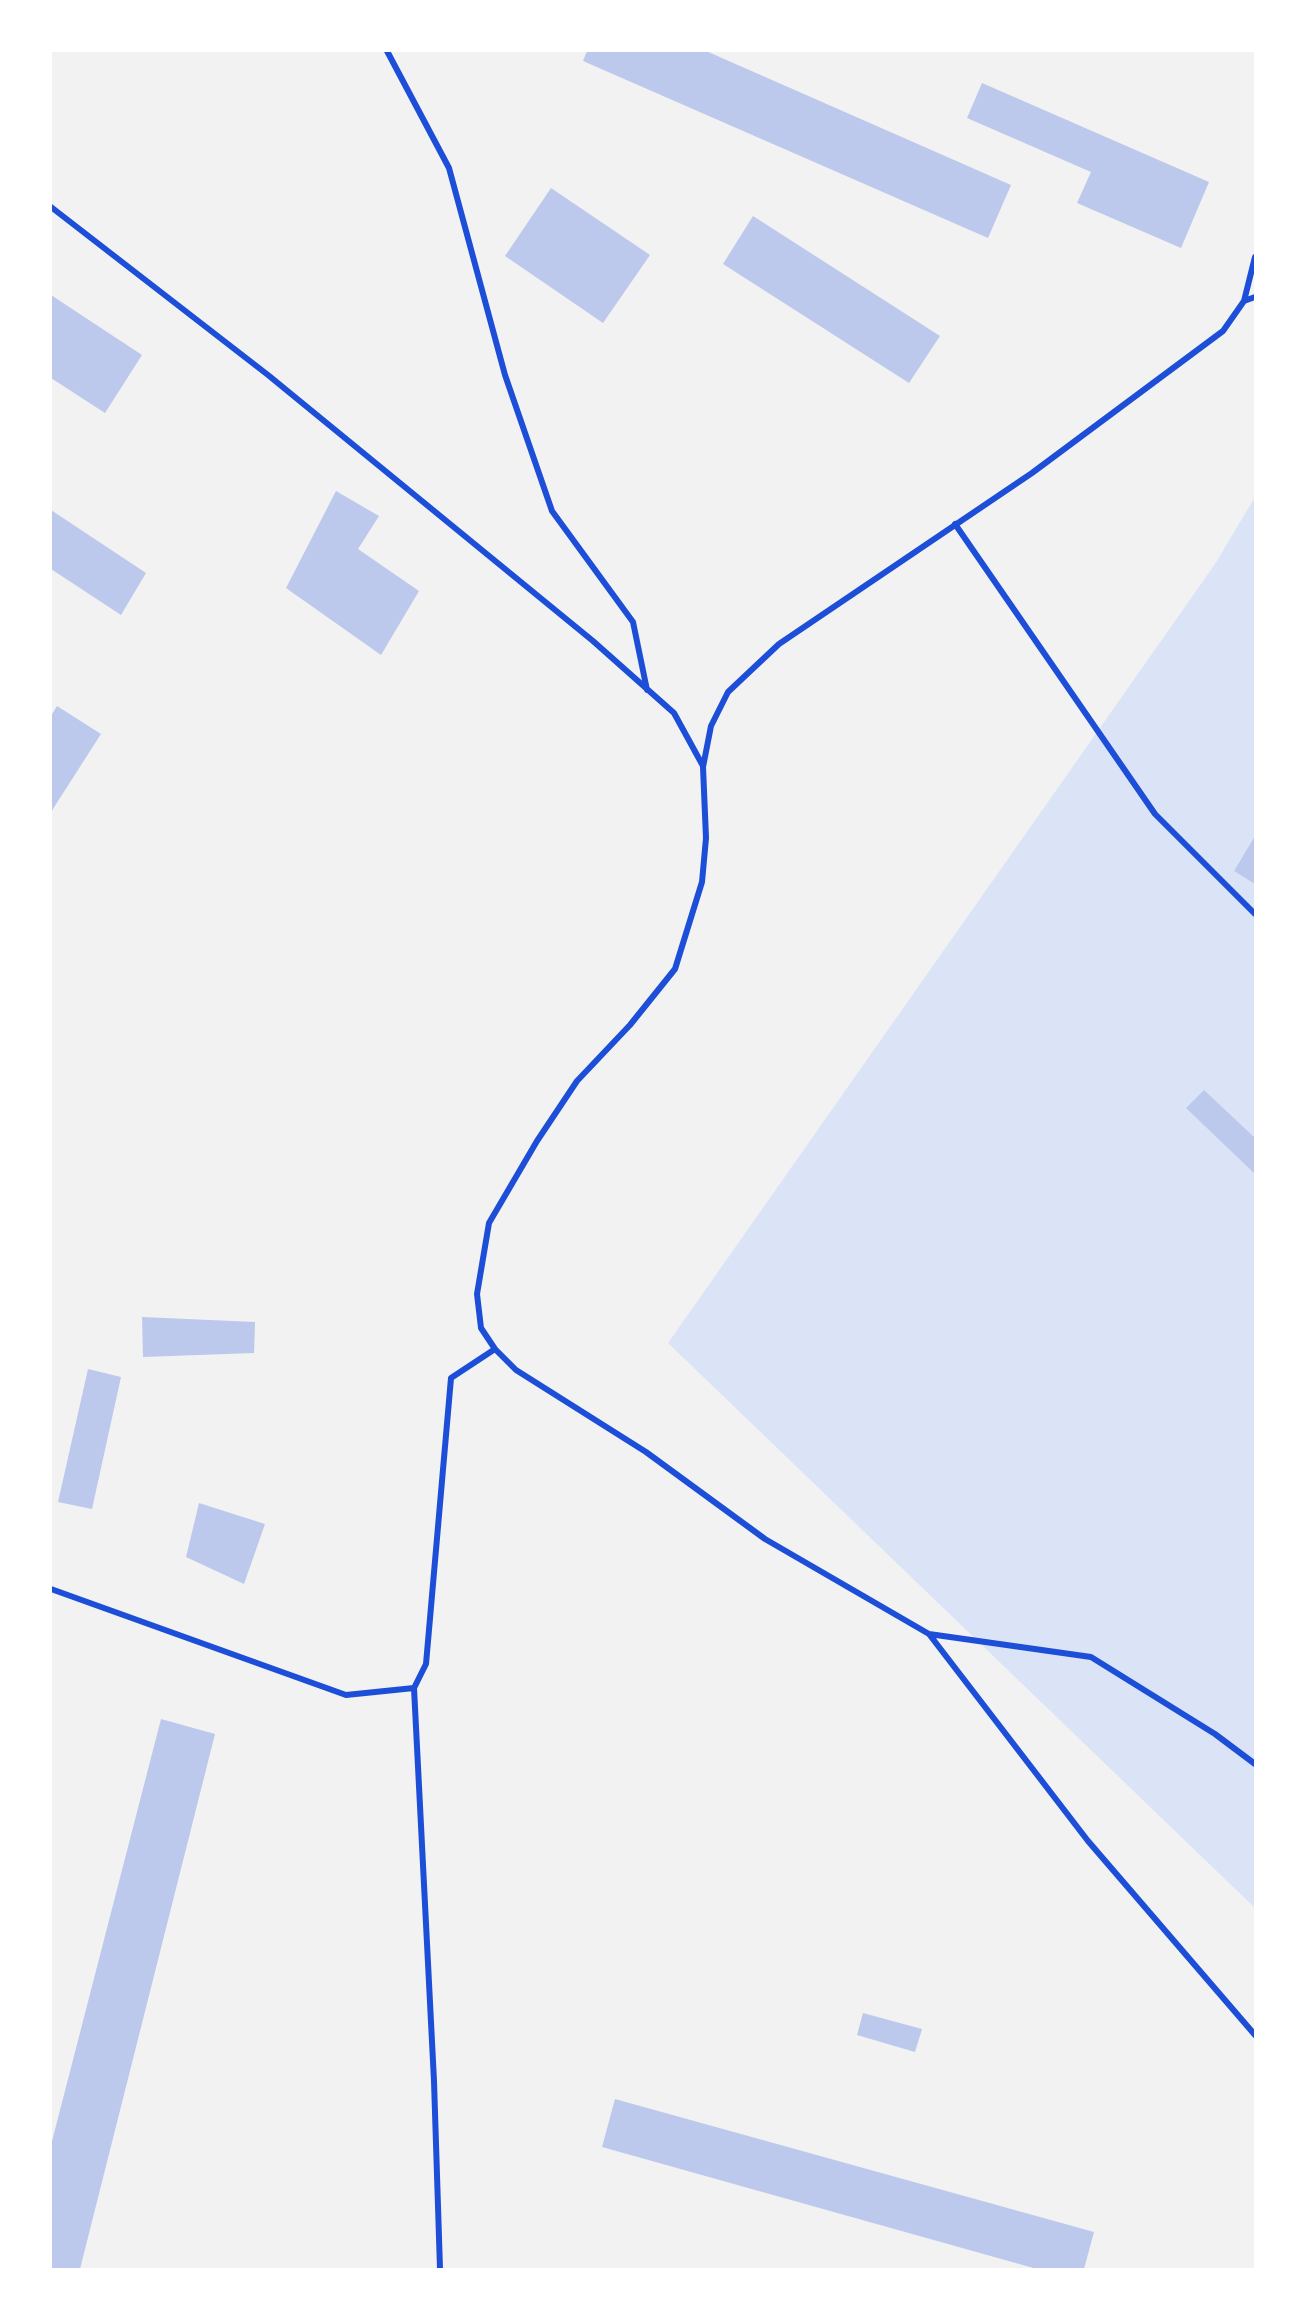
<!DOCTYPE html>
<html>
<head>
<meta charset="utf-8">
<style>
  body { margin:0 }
  #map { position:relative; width:1306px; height:2320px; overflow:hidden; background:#f2f2f2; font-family:"Golos Text",sans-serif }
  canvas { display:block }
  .frame { position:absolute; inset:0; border:52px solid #fff; pointer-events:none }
</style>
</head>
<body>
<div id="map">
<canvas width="1306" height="2320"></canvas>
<div class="frame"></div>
</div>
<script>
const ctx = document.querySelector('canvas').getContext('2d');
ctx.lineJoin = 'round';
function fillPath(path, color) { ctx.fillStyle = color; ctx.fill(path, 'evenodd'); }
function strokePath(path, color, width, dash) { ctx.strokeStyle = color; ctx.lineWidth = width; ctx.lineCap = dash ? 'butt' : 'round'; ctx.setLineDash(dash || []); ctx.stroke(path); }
fillPath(new Path2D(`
  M1255,497v1411l-587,-565 547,-779z`), '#dbe4f7');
fillPath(new Path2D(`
  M587,51h119l305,134 -23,53 -405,-177z
  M982,83l227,99 -28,66 -104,-45 14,-31 -124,-54z
  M551,188l99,67 -47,68 -98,-67z
  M753,216l187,120 -31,47 -186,-119z
  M51,295l91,60 -37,58 -54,-35z
  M336,491l43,25 -21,33 61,42 -38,64 -95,-67z
  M51,510l95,63 -25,42 -70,-46z
  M57,706l44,28 -50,78v-96z
  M1255,836v48l-21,-13z
  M1204,1090l51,48v36l-69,-66z
  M142,1317l113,5 -1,31 -111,4z
  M88,1369l33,8 -29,132 -34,-7z
  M199,1503l66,21 -21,60 -58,-27z
  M161,1719l54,15 -135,535h-29v-124z
  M863,2013l59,16 -7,23 -58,-17z
  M615,2099l479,133 -10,37h-47l-435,-122z`), '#bdc9ec');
strokePath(new Path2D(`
  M387,51l62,117 56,207 47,136 81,111 14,68
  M51,207l217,168 325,266 81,72 29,53
  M1255,257l-11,44 -21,30 -191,142 -253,171 -51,48 -17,34 -8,41 3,71 -4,44 -27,87 -45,56 -53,56 -40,60 -48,82 -12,71 4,34 14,21 21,21 130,82 119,87 164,95 159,207 167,194
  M1244,301l11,-4
  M955,524l200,290 100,100
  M51,1589l295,106 68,-7
  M929,1634l162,23 124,77 40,30
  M440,2269l-6,-188 -20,-393 12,-24 25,-286 44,-29`), '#1d4ed8', 6);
</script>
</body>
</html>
